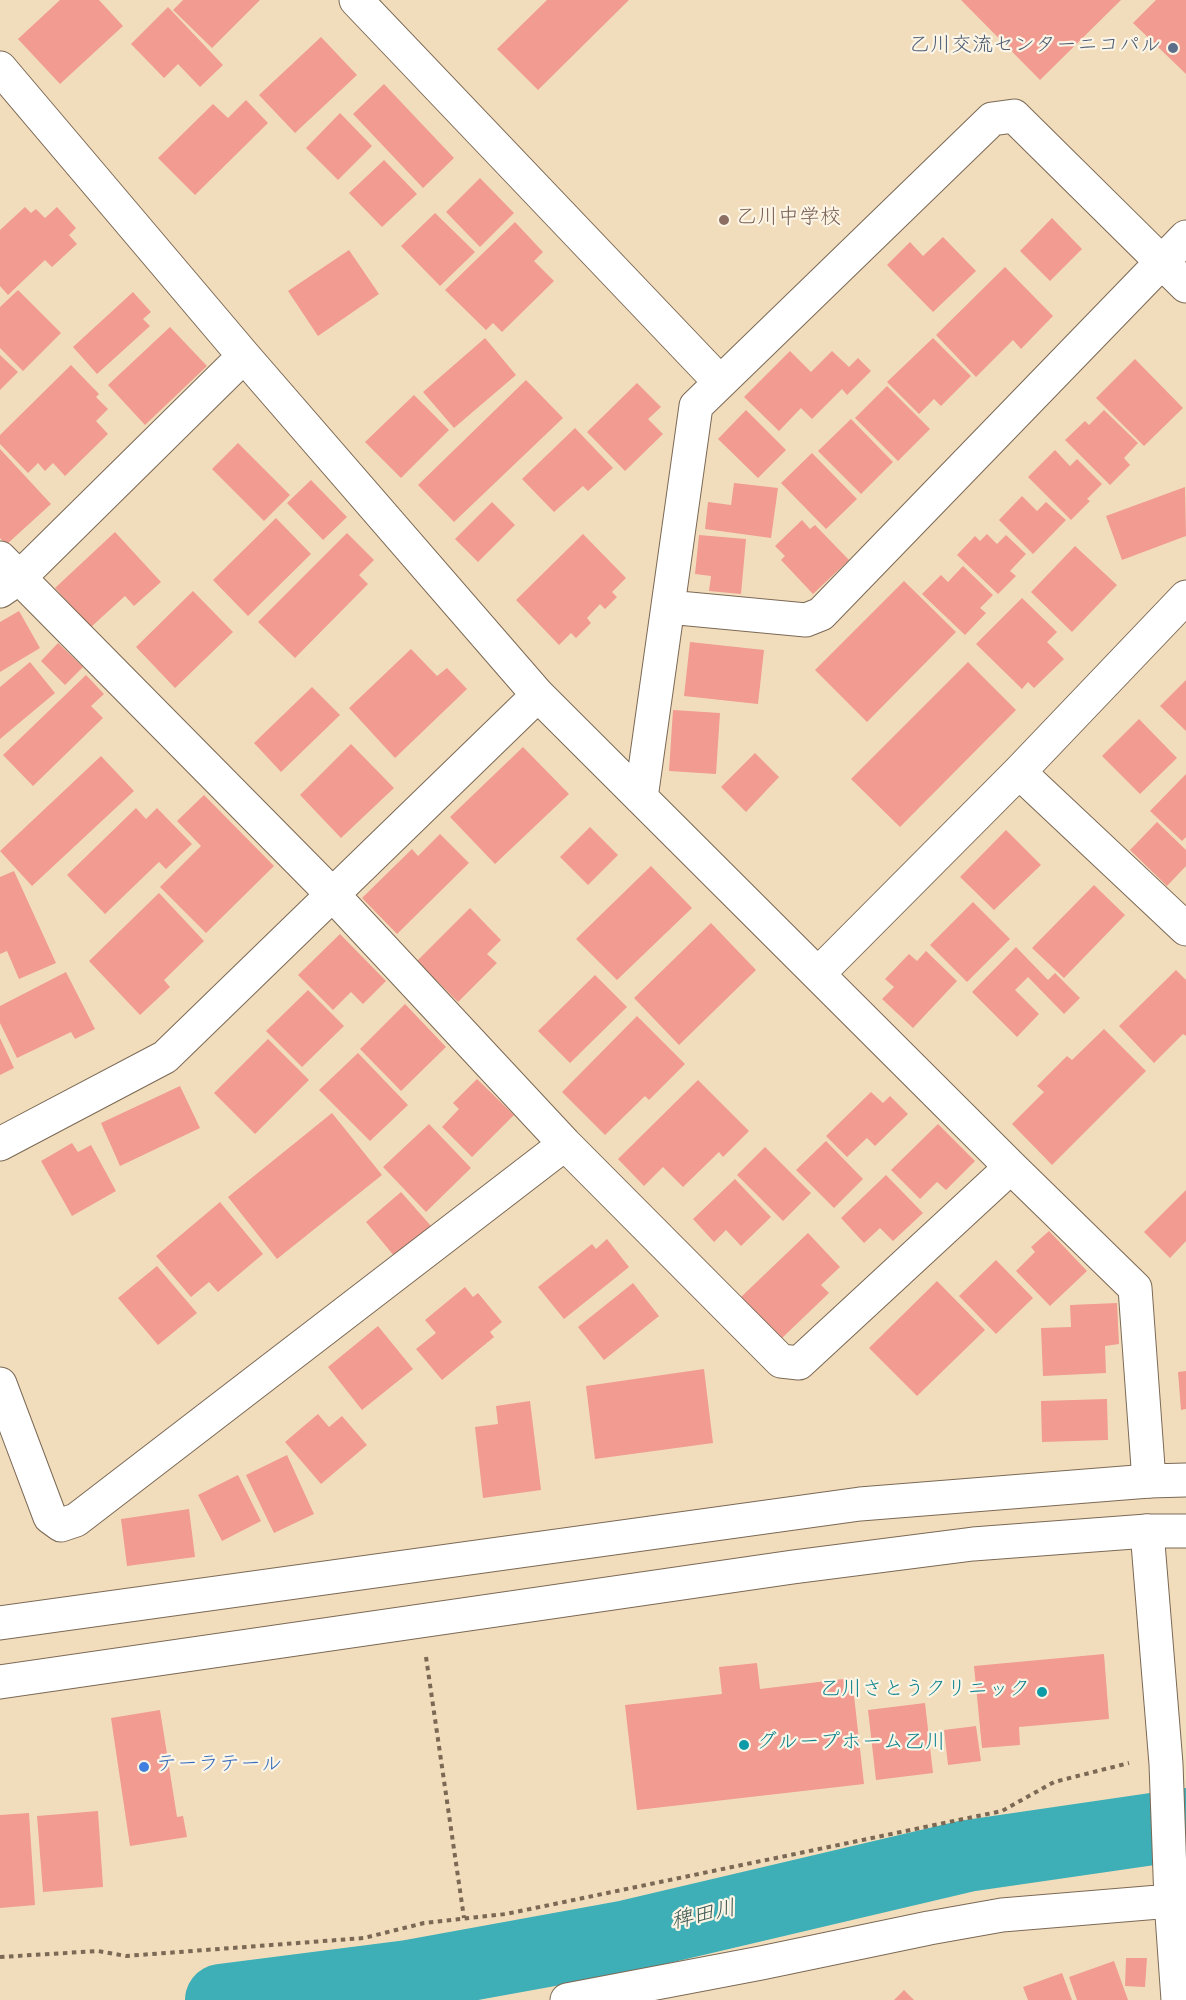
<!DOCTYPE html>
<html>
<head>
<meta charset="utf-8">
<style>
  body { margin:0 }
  canvas { display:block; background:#f1ddbc }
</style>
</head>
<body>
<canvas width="1186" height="2000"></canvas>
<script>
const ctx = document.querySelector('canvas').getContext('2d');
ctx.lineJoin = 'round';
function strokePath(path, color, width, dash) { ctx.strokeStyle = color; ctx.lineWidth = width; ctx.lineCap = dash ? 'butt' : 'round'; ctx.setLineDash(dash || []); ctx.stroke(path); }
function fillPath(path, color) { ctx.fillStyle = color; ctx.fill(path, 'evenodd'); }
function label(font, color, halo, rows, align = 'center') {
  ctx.font = font + ' Dekko,"Klee One",sans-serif'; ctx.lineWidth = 4.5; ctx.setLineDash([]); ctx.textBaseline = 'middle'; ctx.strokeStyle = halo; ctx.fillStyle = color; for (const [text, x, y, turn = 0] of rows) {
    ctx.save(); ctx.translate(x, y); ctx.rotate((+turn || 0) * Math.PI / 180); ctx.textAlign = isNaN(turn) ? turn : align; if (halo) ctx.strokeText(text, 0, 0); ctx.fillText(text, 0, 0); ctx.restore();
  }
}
strokePath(new Path2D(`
  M221,2000l188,-24 214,-39 344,-81 219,-32`), '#3eafb7', 72);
fillPath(new Path2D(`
  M60,0h39l24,26 -63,58 -42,-45z
  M183,0h77l-48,48 -39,-38z
  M547,0h82l-91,90 -41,-41z
  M961,0h160l-81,80z
  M1156,0h30v74l-53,-51z
  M168,7l55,58 -23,22 -22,-23 -14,14 -33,-34z
  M321,37l36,38 -62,58 -36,-38z
  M384,84l70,74 -31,30 -70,-74z
  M246,100l22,23 -73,72 -37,-37 55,-54 15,14z
  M340,113l32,33 -34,34 -32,-32z
  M384,160l33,34 -35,33 -33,-34z
  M480,178l34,35 -34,34 -34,-35z
  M25,207l6,6 5,-4 9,9 12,-11 19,21 -7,7 8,9 -25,23 -7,-7 -37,35 -8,-9v-56z
  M435,213l40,39 -35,34 -39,-40z
  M1052,218l30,31 -32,32 -30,-30z
  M515,222l28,30 -9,9 20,20 -52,51 -9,-9 -7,7 -41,-40z
  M943,237l33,34 -43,41 -46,-47 23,-23 13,14z
  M349,250l30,44 -61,42 -30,-45z
  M1005,267l48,49 -32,33 -8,-9 -37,37 -40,-42z
  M18,290l43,43 -38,38 -23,-23v-41z
  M133,292l18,20 -8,7 7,7 -53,48 -24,-27z
  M170,327l37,39 -62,59 -37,-40z
  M485,338l31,37 -62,53 -31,-36z
  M933,338l38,38 -30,30 -7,-7 -15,15 -32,-32z
  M790,351l21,21 21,-21 17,16 9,-9 13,13 -24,24 -5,-6 -30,30 -11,-11 -22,23 -35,-34z
  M0,355l18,17 -18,18z
  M1135,359l48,49 -39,38 -48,-48z
  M71,365l28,29 -3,3 12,12 -12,12 12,13 -43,42 -12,-13 -8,8 -7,-8 -10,10 -28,-29v-9z
  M526,380l37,38 -109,104 -36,-37z
  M637,383l24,24 -13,12 15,15 -38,37 -38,-39z
  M887,386l43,43 -32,32 -43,-43z
  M414,395l35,35 -48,48 -36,-36z
  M746,410l40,40 -28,28 -40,-39z
  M1104,410l34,33 -14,15 6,7 -20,20 -45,-45 20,-19 4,4z
  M851,419l42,43 -32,32 -43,-43z
  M575,428l38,40 -25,23 -5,-5 -29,26 -32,-33z
  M238,443l52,52 -26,26 -52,-52z
  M0,449l51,55 -45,41 -6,-7z
  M1055,450l15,16 7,-7 25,25 -15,15 3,2 -19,19 -43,-43z
  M812,453l45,46 -31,30 -45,-46z
  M311,480l36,37 -24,23 -36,-37z
  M734,483l44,5 -7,50 -66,-9 3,-27 23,3z
  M1185,487l1,49 -64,24 -16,-44z
  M1022,496l15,15 9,-9 20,18 -33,34 -34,-34z
  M492,502l23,23 -37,37 -23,-23z
  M276,518l35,36 -63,62 -35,-36z
  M802,520l8,9 5,-4 34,35 -36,34 -32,-34 4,-4 -10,-10z
  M115,532l46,50 -27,24 -9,-10 -34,31 -36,-39z
  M347,533l27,27 -15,15 9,9 -73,74 -37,-36z
  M583,534l43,44 -14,14 5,5 -12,12 -5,-5 -13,14 4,5 -15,15 -5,-5 -12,12 -43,-45z
  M987,534l10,10 9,-9 20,19 -16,17 6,5 -18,18 -41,-39 18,-19 5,5z
  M699,535l47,4 -5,55 -32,-3 2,-15 -16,-2z
  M1075,546l42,39 -45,47 -41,-40z
  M963,566l30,29 -13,13 6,5 -21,22 -43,-41 19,-19 7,7z
  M904,581l52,51 -89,90 -52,-52z
  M193,591l40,41 -58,56 -39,-41z
  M1022,598l35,34 -10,10 17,17 -30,29 -6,-6 -6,7 -46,-45z
  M19,611l21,37 -40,24v-50z
  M690,642l74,8 -6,54 -74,-8z
  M58,643l25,24 -18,18 -24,-24z
  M411,649l26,27 10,-8 20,21 -72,69 -46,-50z
  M30,662l25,31 -55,46v-52z
  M968,662l48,48 -116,117 -49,-48z
  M86,675l18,19 -13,12 12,12 -70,68 -30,-31z
  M1186,680v51l-26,-25z
  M312,687l28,28 -59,57 -27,-29z
  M673,710l47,3 -4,61 -47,-3z
  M1139,719l38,39 -37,36 -38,-38z
  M351,744l43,44 -53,50 -41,-43z
  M523,747l46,47 -74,70 -45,-47z
  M755,753l24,24 -33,35 -25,-25z
  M101,756l33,35 -102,95 -32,-35z
  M1186,774v63l-4,4 -32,-30z
  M204,795l70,71 -68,67 -46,-46 41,-41 -24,-25z
  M136,808l10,11 11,-11 35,36 -26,25 -7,-7 -54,52 -38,-39z
  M1157,822l29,28v16l-19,20 -37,-36z
  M590,827l28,28 -30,30 -28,-28z
  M1006,830l35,35 -47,45 -34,-33z
  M440,834l29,29 -72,71 -35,-36 50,-49 6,7z
  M651,866l41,42 -75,72 -41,-41z
  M14,871l42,92 -37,16 -12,-28 -7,3v-77z
  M1094,885l31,30 -61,63 -32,-30z
  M159,893l45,48 -40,39 6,7 -30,28 -51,-54z
  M973,902l37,37 -43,43 -37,-37z
  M470,908l31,32 -14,14 10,9 -39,39 -41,-41z
  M711,923l45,47 -77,75 -45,-47z
  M340,934l46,47 -23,23 -12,-12 -18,18 -35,-35z
  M1016,947l32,33 7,-7 25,25 -16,16 -36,-37 -13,13 24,24 -22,23 -45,-45z
  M926,951l31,30 -44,47 -31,-29 12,-12 -9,-8 24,-25 8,7z
  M1176,970l10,10v56l-3,-2 -29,29 -35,-37z
  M66,972l29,57 -20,10 -4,-7 -54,26 -17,-35v-17z
  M595,975l32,32 -57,56 -32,-32z
  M308,990l36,36 -42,41 -36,-36z
  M405,1004l41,43 -45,44 -41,-42z
  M637,1016l48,48 -36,36 -4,-4 -40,39 -43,-43z
  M1104,1029l42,42 -94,94 -40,-41 32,-32 -7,-6 30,-30 5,4z
  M0,1038l14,30 -14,7z
  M268,1039l41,41 -54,54 -41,-41z
  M358,1053l50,52 -38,36 -51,-51z
  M477,1079l37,36 -42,42 -30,-30 17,-18 -6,-6z
  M698,1080l51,51 -26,26 -4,-5 -36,35 -20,-20 -19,19 -26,-27z
  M180,1086l20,42 -80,38 -19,-43z
  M871,1092l12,11 7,-7 18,18 -33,32 -8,-8 -20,19 -21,-21z
  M332,1113l50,62 -105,84 -49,-62z
  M429,1124l42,44 -45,44 -43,-45z
  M938,1124l37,37 -29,29 -9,-8 -17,17 -29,-29z
  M826,1141l37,38 -29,29 -38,-38z
  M72,1143l6,9 13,-7 25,46 -44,25 -31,-55z
  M765,1147l46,46 -28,28 -46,-46z
  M886,1175l37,38 -30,28 -13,-13 -16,15 -23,-25z
  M735,1179l36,38 -30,29 -15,-16 -12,12 -21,-23z
  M1186,1190v51l-16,17 -26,-26z
  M401,1192l30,34 -36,31 -29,-35z
  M220,1202l43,52 -45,38 -9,-10 -18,15 -35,-41z
  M1049,1231l38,40 -37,35 -34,-35 19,-19 -4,-5z
  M808,1233l32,34 -19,18 8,8 -48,46 -40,-42z
  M607,1239l22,28 -65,52 -26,-32 54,-43 4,5z
  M996,1260l37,38 -37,36 -37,-38z
  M157,1266l40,47 -39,32 -40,-47z
  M937,1281l48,49 -68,66 -48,-48z
  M633,1283l26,33 -55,44 -26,-33z
  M465,1287l8,10 5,-4 24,29 -12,10 4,5 -52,43 -26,-31 20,-16 -11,-13z
  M1117,1303l2,41 -14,2 1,27 -63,3 -2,-48 30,-1 -1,-22z
  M378,1326l35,43 -51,41 -34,-43z
  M704,1369l9,74 -118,16 -9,-73z
  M1186,1371v38l-5,1 -3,-38z
  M1107,1399l1,41 -66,2 -1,-41z
  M530,1401l11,89 -58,8 -8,-71 23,-3 -2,-18z
  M318,1414l11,13 13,-11 25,29 -46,39 -36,-42z
  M287,1455l27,59 -40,19 -28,-58z
  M238,1475l23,46 -39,20 -24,-46z
  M189,1509l6,48 -68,9 -6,-47z
  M1104,1654l5,65 -90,8 1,18 -38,3 -8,-82z
  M757,1663l3,26 92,-11 12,106 -227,26 -12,-105 97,-11 -3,-27z
  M925,1703l8,70 -57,7 -8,-70z
  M160,1710l17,107 6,-1 4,21 -57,9 -19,-128z
  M976,1726l5,35 -33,4 -4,-35z
  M98,1811l5,76 -60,5 -6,-76z
  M29,1813l6,92 -35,3v-93z
  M1126,1958h21l-2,29 -20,-1z
  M1114,1961l14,39h-51l-8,-23z
  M1062,1973l10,27h-44l-5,-13z
  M904,1990l10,10h-20z`), '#f19b91');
const minor = new Path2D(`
  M356,0l363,381
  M0,68l244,288 294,339 473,472 124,121 14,193
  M0,558l333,337 232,249 216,217 18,2 212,-196
  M0,591l19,-13 225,-222
  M668,607l138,13 15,-6 365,-377
  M1019,772l167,157
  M641,798l55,-392 296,-287 22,-3 172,170
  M818,974l201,-202 167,-175
  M0,1144l165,-87 373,-362
  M0,1384l50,133 11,8 15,-5 489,-376
  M1147,1531l19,233 5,137 7,99
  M567,2000l194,-37 168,-35 73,-13 169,-14`);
const tertiary = new Path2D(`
  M0,1623l860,-119 289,-23 37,-1
  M0,1682l793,-115 180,-23 174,-13h39`);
strokePath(minor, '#7b6955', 35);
strokePath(tertiary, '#7b6955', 35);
strokePath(new Path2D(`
  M426,1657l38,261
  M0,1957l98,-6 28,5 238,-18 60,-15 82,-9 496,-103 52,-29 75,-19`), '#7b6955', 4, [4.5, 4.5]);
strokePath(minor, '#fff', 33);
strokePath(tertiary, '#fff', 33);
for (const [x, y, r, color] of [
  [1173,48,6,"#5c6f8a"],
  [724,220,6,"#8d6e63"],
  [1042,1692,6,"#0f9aa8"],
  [744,1745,6,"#0f9aa8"],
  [144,1767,6,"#3f7fe0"]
]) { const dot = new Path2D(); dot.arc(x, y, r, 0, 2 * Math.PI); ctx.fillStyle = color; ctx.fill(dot); strokePath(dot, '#fcf5e5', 2); }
label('21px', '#4e5e75', '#fcf5e5', [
  ["乙川交流センターニコパル",1161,48]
], 'right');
label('21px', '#785e54', '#fcf5e5', [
  ["乙川中学校",736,220]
], 'left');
label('21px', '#0d838f', '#fcf5e5', [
  ["乙川さとうクリニック",1030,1692],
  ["グループホーム乙川",756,1745,"left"]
], 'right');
label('21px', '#366cbe', '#fcf5e5', [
  ["テーラテール",156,1767]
], 'left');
label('italic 22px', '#3c5954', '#fcf5e5', [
  ["稗田川",704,1918,-13]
]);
</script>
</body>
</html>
